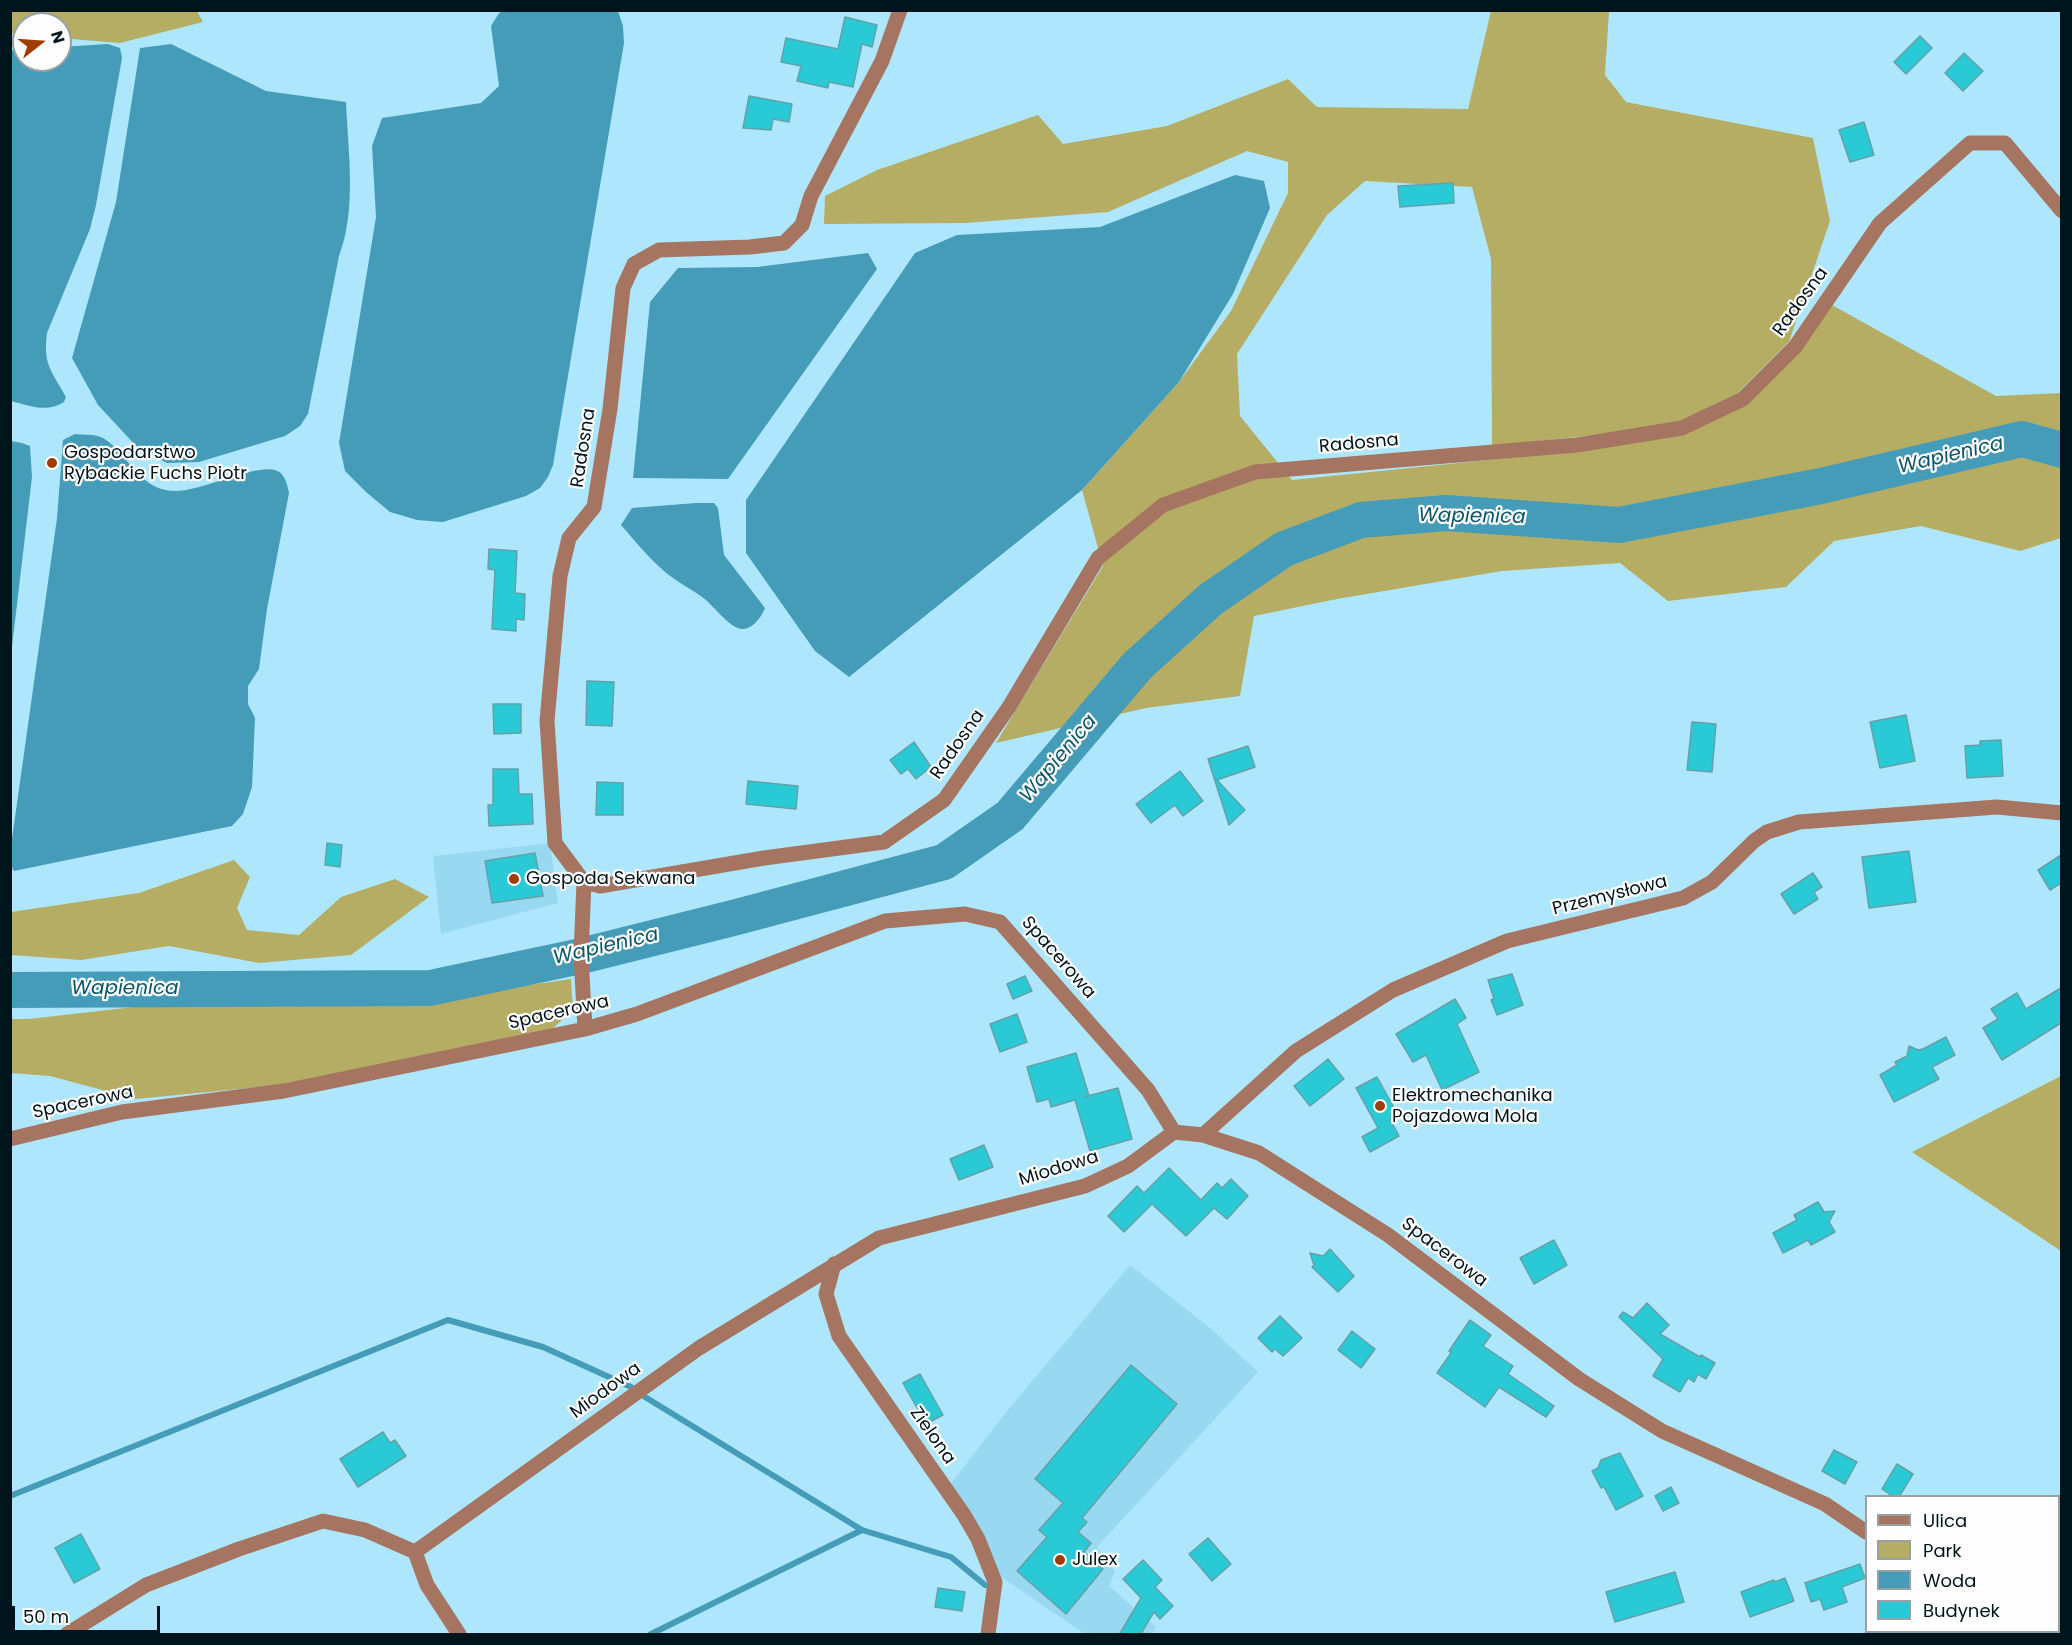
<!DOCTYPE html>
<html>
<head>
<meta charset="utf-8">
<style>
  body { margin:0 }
  #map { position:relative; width:2072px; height:1645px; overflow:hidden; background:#aee7fd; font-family:Poppins,sans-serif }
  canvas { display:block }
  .frame { position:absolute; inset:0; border:12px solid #00141c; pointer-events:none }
  .legend { position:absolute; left:1865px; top:1495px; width:195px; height:138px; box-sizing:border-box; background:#fefefe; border:2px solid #98a0a4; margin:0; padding:8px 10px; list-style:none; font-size:18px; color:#00141c }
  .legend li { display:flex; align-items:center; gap:12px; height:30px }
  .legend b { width:30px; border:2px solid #98a0a4 }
  .north { position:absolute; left:12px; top:12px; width:60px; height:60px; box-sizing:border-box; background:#fefefe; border:2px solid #98a0a4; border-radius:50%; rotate:73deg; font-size:16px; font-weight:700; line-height:24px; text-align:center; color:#00141c }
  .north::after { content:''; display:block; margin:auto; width:21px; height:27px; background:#9f3c01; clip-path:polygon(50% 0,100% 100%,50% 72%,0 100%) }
  .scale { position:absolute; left:12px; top:1606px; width:148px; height:27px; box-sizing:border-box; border:3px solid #00141c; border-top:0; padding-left:8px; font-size:18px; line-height:21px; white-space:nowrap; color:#00141c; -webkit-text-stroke:4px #fefefe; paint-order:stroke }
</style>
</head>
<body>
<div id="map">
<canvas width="2072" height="1645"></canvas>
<div class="frame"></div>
<ul class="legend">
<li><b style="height:8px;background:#a67561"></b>Ulica</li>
<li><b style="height:16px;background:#b5ad63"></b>Park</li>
<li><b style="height:16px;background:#459cb9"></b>Woda</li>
<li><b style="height:16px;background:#29cad6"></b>Budynek</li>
</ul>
<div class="north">N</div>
<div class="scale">50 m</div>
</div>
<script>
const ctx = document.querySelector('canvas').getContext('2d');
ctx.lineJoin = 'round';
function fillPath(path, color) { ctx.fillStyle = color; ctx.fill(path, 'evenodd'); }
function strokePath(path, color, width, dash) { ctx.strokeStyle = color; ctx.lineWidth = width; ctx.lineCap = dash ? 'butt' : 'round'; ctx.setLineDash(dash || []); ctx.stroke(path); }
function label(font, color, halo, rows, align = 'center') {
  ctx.font = font + ' Poppins,sans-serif'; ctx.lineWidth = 4.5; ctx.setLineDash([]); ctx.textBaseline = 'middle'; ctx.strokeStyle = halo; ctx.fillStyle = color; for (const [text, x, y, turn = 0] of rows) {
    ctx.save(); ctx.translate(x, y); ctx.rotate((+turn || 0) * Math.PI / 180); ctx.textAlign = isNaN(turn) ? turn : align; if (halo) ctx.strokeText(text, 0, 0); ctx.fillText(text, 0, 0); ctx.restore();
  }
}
fillPath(new Path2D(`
  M550,843l8,60 -117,31 -8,-78z
  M1130,1265l79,62 49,45 -161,175 18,24 -6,15 47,41 -5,7h-66l-85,-58 -51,-90 58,-75z`), '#98d8f0');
fillPath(new Path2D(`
  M10,11h187l6,11 -83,21 -60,-5v-14h-36v11l-13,-1z
  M1491,11h118l-4,64 21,27 187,36 17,83 -41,121 -51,51 -60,30 -101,14 -85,9 -1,-187 -19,-72 -107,-6 -38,34 -90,139 3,62 52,64 284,-29 169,-47 87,-99 164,91 65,-3v145l-41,13 -99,-25 -87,15 -48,46 -118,14 -48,-38 -118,8 -165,28 -83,17 -14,80 -94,12 -150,35 107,-177 -21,-76 97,-108 52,-71 57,-118v-31l-41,-11 -139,61 -142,11 -142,1 1,-28 52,-26 161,-55 25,29 104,-18 121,-47 29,28 151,2z
  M234,860l16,17 -13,31 10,22 52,5 42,-38 54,-18 34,18 -78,58 -92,8 -90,-17 -88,14 -70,-5v-43l128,-19z
  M571,979l2,31 -23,21 -270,54 -144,14 -86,-23 -39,-3 -1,-54h19l140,-16 240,-1z
  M2061,1076v175l-149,-99z`), '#b5ad63');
fillPath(new Path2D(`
  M503,11h115l5,15 1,17 -71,422 -5,12 -8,11 -14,8 -83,26 -26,-2 -27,-8 -24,-20 -21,-21 -6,-28 37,-226 -4,-71 10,-28 99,-15 18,-17 -8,-60 8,-13z
  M108,44l12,4 2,10 -26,147 -6,24 -43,104c-4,32 4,37 19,64l-2,5c-17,11 -34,4 -53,-1v-351l13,-1v11h36v-13z
  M171,44l95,47 80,11c2,50 11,107 -7,154l-31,158 -8,12 -15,10 -86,26 -32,1 -29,-15 -40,-43 -26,-47 44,-156 24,-154z
  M1235,175l29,6 6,27 -37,86 -54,88 -97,108 -233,187 -34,-26 -69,-98v-53l169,-247 42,-18 143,-8z
  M868,253l9,16 -149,210 -95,-1 17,-176 28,-34 79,-1z
  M75,434c7,1 16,0 23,2 27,9 38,55 77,55 27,0 79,-27 100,-21 10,3 12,14 14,23l-22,116 -8,60 -11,17v18l7,14 -3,69 -9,27 -11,12 -218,45 -3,-5v-20l46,-328 6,-78z
  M11,441l11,2 8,3 2,31 -21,178z
  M696,503h18l4,5 6,47 41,53c-3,8 -12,21 -22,21 -11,1 -28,-21 -36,-28 -10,-9 -23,-15 -34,-23 -20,-14 -36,-35 -52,-53l11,-17z`), '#459cb9');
strokePath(new Path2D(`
  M645,1397l217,133 89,27 34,28
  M10,1496l438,-176 95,27 88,40
  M651,1634l211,-104`), '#459cb9', 6);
strokePath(new Path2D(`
  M10,990l420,-2 151,-32 152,-38 211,-56 66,-46 127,-150 74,-67 73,-50 77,-29 85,-7 173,12 202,-39 201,-47 40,11`), '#459cb9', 36);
const building = new Path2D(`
  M845,17l32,8 -5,22 -10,-3 -9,43 -24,-5 -1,6 -31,-7 4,-15 -20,-4 5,-24 52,11z
  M1920,36l12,12 -26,26 -12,-12z
  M1964,53l19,18 -20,20 -18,-18z
  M749,96l43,8 -3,18 -16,-3 -2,11 -28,-2z
  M1864,122l10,33 -24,7 -11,-32z
  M1453,183l1,20 -54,4 -2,-21z
  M489,549l28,2 -2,42 10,1 -1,26 -8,-1v12l-24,-2 3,-59 -7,-1z
  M587,681l27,1 -2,44 -26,-1z
  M493,704h28v29l-27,1z
  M1906,715l9,46 -35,7 -10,-46z
  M1692,722l24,2 -4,48 -25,-2z
  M2001,740l2,36 -36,2 -2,-32 15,-1v-4z
  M914,742l17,25 -15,12 -8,-10 -7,5 -11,-14z
  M1248,746l7,21 -38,13 28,30 -16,15 -21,-66z
  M493,769h25l1,25h13l1,30 -44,2 -1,-21h5z
  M1180,771l23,30 -20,15 -8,-11 -24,18 -15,-19z
  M748,781l50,5 -2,23 -50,-5z
  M597,782l26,1v32h-27z
  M327,843l15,2 -2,22 -15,-2z
  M1909,851l7,51 -47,6 -7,-51z
  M535,853l8,43 -51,7 -7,-42z
  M2061,855v28l-11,7 -12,-20z
  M1813,873l9,14 -8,5 4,7 -24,15 -13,-20z
  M1512,974l11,31 -26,10 -6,-15 3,-1 -6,-19z
  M1025,976l7,15 -19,8 -6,-15z
  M2061,988v35l-59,37 -19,-32 15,-9 -7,-10 26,-16 9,16z
  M1455,999l11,19 -9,6 22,48 -37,18 -16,-35 -13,7 -17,-28z
  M1017,1014l10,28 -27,10 -10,-28z
  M1946,1037l9,18 -23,12 7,12 -45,23 -14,-27 17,-10 -2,-3 12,-6 2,-10 9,4 5,-1z
  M1076,1053l13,43 -5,1 34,-9 14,51 -42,12 -15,-51 -24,7 -2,-8 -12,3 -10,-35z
  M1328,1059l16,20 -34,27 -16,-20z
  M1377,1077l21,38 -8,4 9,17 -29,16 -8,-15 16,-9 -22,-40z
  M984,1145l9,22 -34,13 -9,-21z
  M1169,1168l32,32 16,-17 5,5 9,-9 17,17 -21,23 -13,-11 -28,28 -34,-32 -28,28 -16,-16 29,-30 7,7z
  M1818,1202l6,10 11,-1 -6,11 6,10 -24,13 -3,-5 -25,13 -10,-20 24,-13 -3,-5z
  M1554,1240l13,25 -33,19 -14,-26z
  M1330,1249l24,27 -16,16 -26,-25 2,-2 -4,-12 13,3z
  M1647,1303l22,22 -9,9 40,23 1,-2 14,8 -9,16 -8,-5 -4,8 -6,-4 -8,14 -27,-16 10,-17 -44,-42 4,-5 10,6z
  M1280,1316l22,22 -19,18 -8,-7 -3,3 -14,-14z
  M1470,1320l21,15 -8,11 30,20 -5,8 46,32 -8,11 -47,-30 -14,20 -48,-34 14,-20 -2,-2z
  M1352,1331l23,18 -14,19 -23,-18z
  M1131,1365l46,39 -95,114 5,4 -9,10 13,11 -7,9 19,17 -37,45 -49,-43 30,-34 -8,-7 24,-27 -28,-24z
  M920,1374l23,41 -17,9 -23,-41z
  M383,1432l7,11 5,-3 11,16 -48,31 -18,-28z
  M1834,1450l23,12 -12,22 -23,-13z
  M1620,1453l23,43 -27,14 -12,-23 -3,1 -9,-17 6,-3 3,-8z
  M1897,1464l16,10 -14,23h-5l-12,-8z
  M1671,1487l8,16 -16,8 -8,-15z
  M81,1534l19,35 -26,14 -19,-35z
  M1208,1538l23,26 -19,17 -23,-27z
  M1143,1560l19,20 -7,7 18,19 -13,13 -6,-7 -14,23h-21l22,-37 -18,-19z
  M1860,1564l5,14 -23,9 5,15 -23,8 -4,-11 -9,3 -6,-19z
  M1675,1572l9,30 -69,20 -9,-30z
  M1785,1578l9,23 -44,16 -9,-25 33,-12 1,2z
  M938,1588l27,4 -3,19 -27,-4z`);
fillPath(building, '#29cad6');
strokePath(building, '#63a1a7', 1.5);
strokePath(new Path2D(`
  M900,10l-18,51 -71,135 -9,29 -18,18 -34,4 -91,3 -25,14 -11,24 -13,121 -16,98 -25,31 -9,38 -13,145 8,122 29,39 16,4 164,-28 120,-16 60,-42 65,-93 89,-149 65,-53 92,-33 322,-27 105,-17 61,-29 52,-52 85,-124 90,-80h35l57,68
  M584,882l-3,74 4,73
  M1203,1135l93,-84 97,-61 114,-49 176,-43 29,-16 42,-41 13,-9 32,-10 198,-15 65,6
  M10,1139l112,-27 162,-21 301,-62 52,-15 248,-93 80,-7 35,8 148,168 26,42 29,3 56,18 129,82 191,144 83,52 163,73 41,28
  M834,1264l-8,30 13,42 125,179 14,24 17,43 -7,52
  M415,1552l12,33 32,49
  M1983,1632l2,2
  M67,1634l79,-49 93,-36 84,-28 42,9 50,22 284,-204 180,-110 206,-52 43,-20 46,-34`), '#a67561', 15);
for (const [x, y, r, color] of [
  [52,463,6,"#9f3c01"],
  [514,879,6,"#9f3c01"],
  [1380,1106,6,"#9f3c01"],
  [1060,1560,6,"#9f3c01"]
]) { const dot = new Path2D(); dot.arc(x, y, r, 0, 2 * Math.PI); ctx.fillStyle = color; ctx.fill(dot); strokePath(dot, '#fefefe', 2); }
label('18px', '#00141c', '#fefefe', [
  ["Radosna",1801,302,-54],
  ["Radosna",1359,444,-5],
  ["Radosna",584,448,-81],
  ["Radosna",958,745,-55],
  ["Przemysłowa",1610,896,-14],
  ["Spacerowa",1058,958,49],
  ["Spacerowa",559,1013,-13],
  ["Spacerowa",83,1103,-12],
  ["Miodowa",1059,1169,-17],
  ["Spacerowa",1444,1253,37],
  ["Miodowa",606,1391,-36],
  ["Zielona",932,1436,55]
]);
label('18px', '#00141c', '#fefefe', [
  ["Gospodarstwo",64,453],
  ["Rybackie Fuchs Piotr",64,474],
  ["Gospoda Sekwana",526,879],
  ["Elektromechanika",1392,1096],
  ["Pojazdowa Mola",1392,1117],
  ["Julex",1072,1560]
], 'left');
label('italic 20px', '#0e576b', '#fefefe', [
  ["Wapienica",1951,456,-13],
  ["Wapienica",1472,517,1],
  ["Wapienica",1059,759,-50],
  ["Wapienica",606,947,-13],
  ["Wapienica",125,989]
]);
</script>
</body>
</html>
